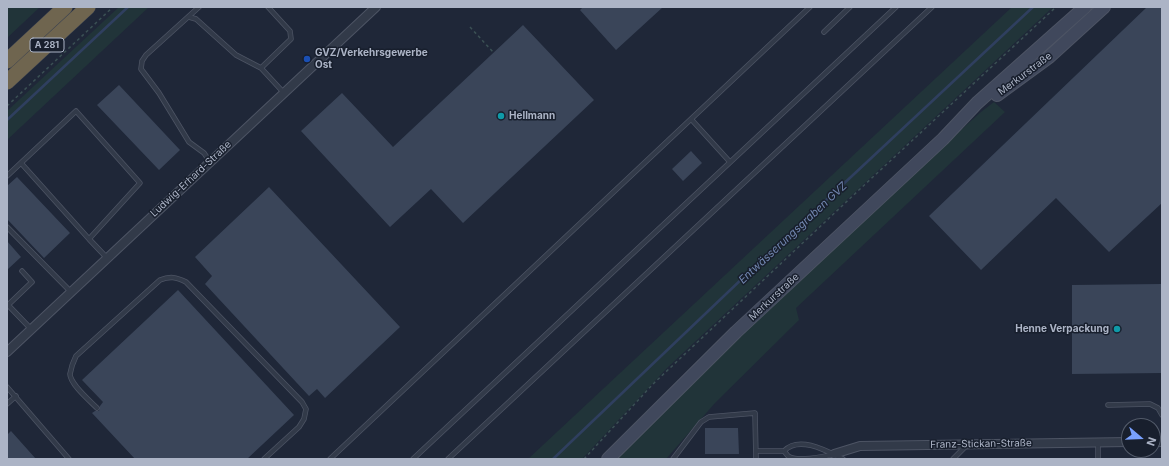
<!DOCTYPE html>
<html>
<head>
<meta charset="utf-8">
<style>
  body { margin:0 }
  #map { position:relative; width:1169px; height:466px; overflow:hidden; background:#1f2738; font-family:Inter,sans-serif }
  canvas { display:block }
  .frame { position:absolute; inset:0; border:8px solid #acb4c6; pointer-events:none }
  .north { position:absolute; left:1121px; top:418px; width:40px; height:40px; box-sizing:border-box; background:#181f2d; border:1px solid #535b6a; border-radius:50%; rotate:109deg; font-size:11px; font-weight:700; line-height:16px; text-align:center; color:#acb4c6 }
  .north::after { content:''; display:block; margin:auto; width:14px; height:18px; background:#79a1fe; clip-path:polygon(50% 0,100% 100%,50% 72%,0 100%) }
</style>
</head>
<body>
<div id="map">
<canvas width="1169" height="466"></canvas>
<div class="frame"></div>
<div class="north">N</div>
</div>
<script>
const ctx = document.querySelector('canvas').getContext('2d');
ctx.lineJoin = 'round';
function fillPath(path, color) { ctx.fillStyle = color; ctx.fill(path, 'evenodd'); }
function strokePath(path, color, width, dash) { ctx.strokeStyle = color; ctx.lineWidth = width; ctx.lineCap = dash ? 'butt' : 'round'; ctx.setLineDash(dash || []); ctx.stroke(path); }
function label(font, color, halo, rows, align = 'center') {
  ctx.font = font + ' Inter,sans-serif'; ctx.lineWidth = 3; ctx.setLineDash([]); ctx.textBaseline = 'middle'; ctx.strokeStyle = halo; ctx.fillStyle = color; for (const [text, x, y, turn = 0] of rows) {
    ctx.save(); ctx.translate(x, y); ctx.rotate((+turn || 0) * Math.PI / 180); ctx.textAlign = isNaN(turn) ? turn : align; if (halo) ctx.strokeText(text, 0, 0); ctx.fillText(text, 0, 0); ctx.restore();
  }
}
fillPath(new Path2D(`
  M7,7h33l-33,31z
  M119,7h30l-142,133v-29z
  M1012,7h41l-386,361 -85,91h-54z
  M994,102l11,10 -209,196 3,12 -84,83 -49,56h-49l35,-37 137,-133 132,-123 60,-54z`), '#213439');
strokePath(new Path2D(`
  M7,120l121,-113
  M553,459l194,-185 286,-267`), '#2f3f5f', 2.5);
fillPath(new Path2D(`
  M583,7h80l-47,43 -36,-40z
  M1147,7h15v196l-53,49 -53,-54 -75,72 -52,-54z
  M523,25l71,75 -131,123 -32,-34 -41,38 -89,-96 41,-38 51,54z
  M119,85l61,65 -21,20 -62,-65z
  M691,151l11,12 -19,18 -11,-12z
  M17,177l53,56 -26,25 -37,-39v-33z
  M269,187l131,140 -75,71 -8,-9 -8,7 -104,-112 7,-8 -17,-19z
  M7,241l14,16 -14,13z
  M1162,284v89l-90,1v-89z
  M178,290l116,125 -47,44h-112l-43,-46 3,-2h4l1,-5 3,-4 -21,-22z
  M705,428h33l1,26h-34z
  M11,431l25,28h-29v-24z`), '#3a4559');
const lane = new Path2D(`
  M199,7l-53,48 -4,6 -1,8 18,24 30,49 15,11 6,9
  M189,17l7,2 40,36 25,13 23,25
  M824,32l26,-25
  M261,68l30,-29 -1,-8 -22,-24
  M691,119l39,43
  M21,163l68,76
  M7,176l69,-65 64,72 -51,56 18,19
  M7,227l64,65
  M7,305h1l23,24
  M8,305l24,-23 -10,-11
  M7,387l62,72
  M7,404l9,-8
  M1108,405l42,-1 8,4 4,7
  M97,408c-7,-7 -27,-24 -27,-34 1,-6 3,-12 6,-18l84,-76c10,-4 16,-3 26,2l116,120 4,7 -2,10 -5,8 -35,32
  M1098,443v16
  M757,451h27c15,-16 43,0 59,8
  M784,451c0,0 4,5 4,5 8,6 36,1 45,-2
  M330,459l480,-452
  M413,459l483,-452
  M448,459l484,-452
  M673,459l28,-37 8,-5 46,-4 1,46
  M953,459l14,-14`);
const street = new Path2D(`
  M7,352l369,-345
  M1153,442h9
  M834,454l26,-8 269,-4`);
const secondary = new Path2D(`
  M997,95l52,-38 55,-50
  M608,459l128,-127 207,-193 34,-36 108,-96`);
const highway = new Path2D(`
  M7,61l58,-54
  M7,82l81,-75`);
strokePath(lane, '#4d5464', 5.5);
strokePath(street, '#4d5464', 10);
strokePath(secondary, '#4d5464', 14);
strokePath(highway, '#3a4150', 16);
strokePath(new Path2D(`
  M470,27l23,25
  M7,106l106,-99
  M584,459l69,-75 207,-195 196,-182`), '#3b5054', 1.5, [3, 3]);
strokePath(lane, '#323a49', 4);
strokePath(street, '#323a49', 8);
strokePath(secondary, '#40485c', 12);
strokePath(highway, '#6f654f', 15);
for (const [x, y, r, color] of [
  [307,59,4,"#1a4fb4"],
  [501,116,4,"#0f9aa8"],
  [1117,329,4,"#0f9aa8"]
]) { const dot = new Path2D(); dot.arc(x, y, r, 0, 2 * Math.PI); ctx.fillStyle = color; ctx.fill(dot); strokePath(dot, '#181f2d', 1.5); }
for (const [x, y, w] of [
  [47,45,34]
]) { const box = new Path2D(); box.roundRect(x - w / 2, y - 7, w, 14, 3); ctx.fillStyle = '#181f2d'; ctx.fill(box); strokePath(box, '#acb4c6', 1); }
label('bold 9px', '#acb4c6', null, [
  ["A 281",47,45]
]);
label('bold 10px', '#acb4c6', '#181f2d', [
  ["GVZ/Verkehrsgewerbe",315,53],
  ["Ost",315,65],
  ["Hellmann",509,116],
  ["Henne Verpackung",1109,329,"right"]
], 'left');
label('10px', '#acb4c6', '#181f2d', [
  ["Merkurstraße",1025,74,-37],
  ["Ludwig-Erhard-Straße",191,179,-43],
  ["Merkurstraße",774,297,-43],
  ["Franz-Stickan-Straße",981,444,-1]
]);
label('italic 11px', '#7287b0', '#181f2d', [
  ["Entwässerungsgraben GVZ",793,233,-43]
]);
</script>
</body>
</html>
